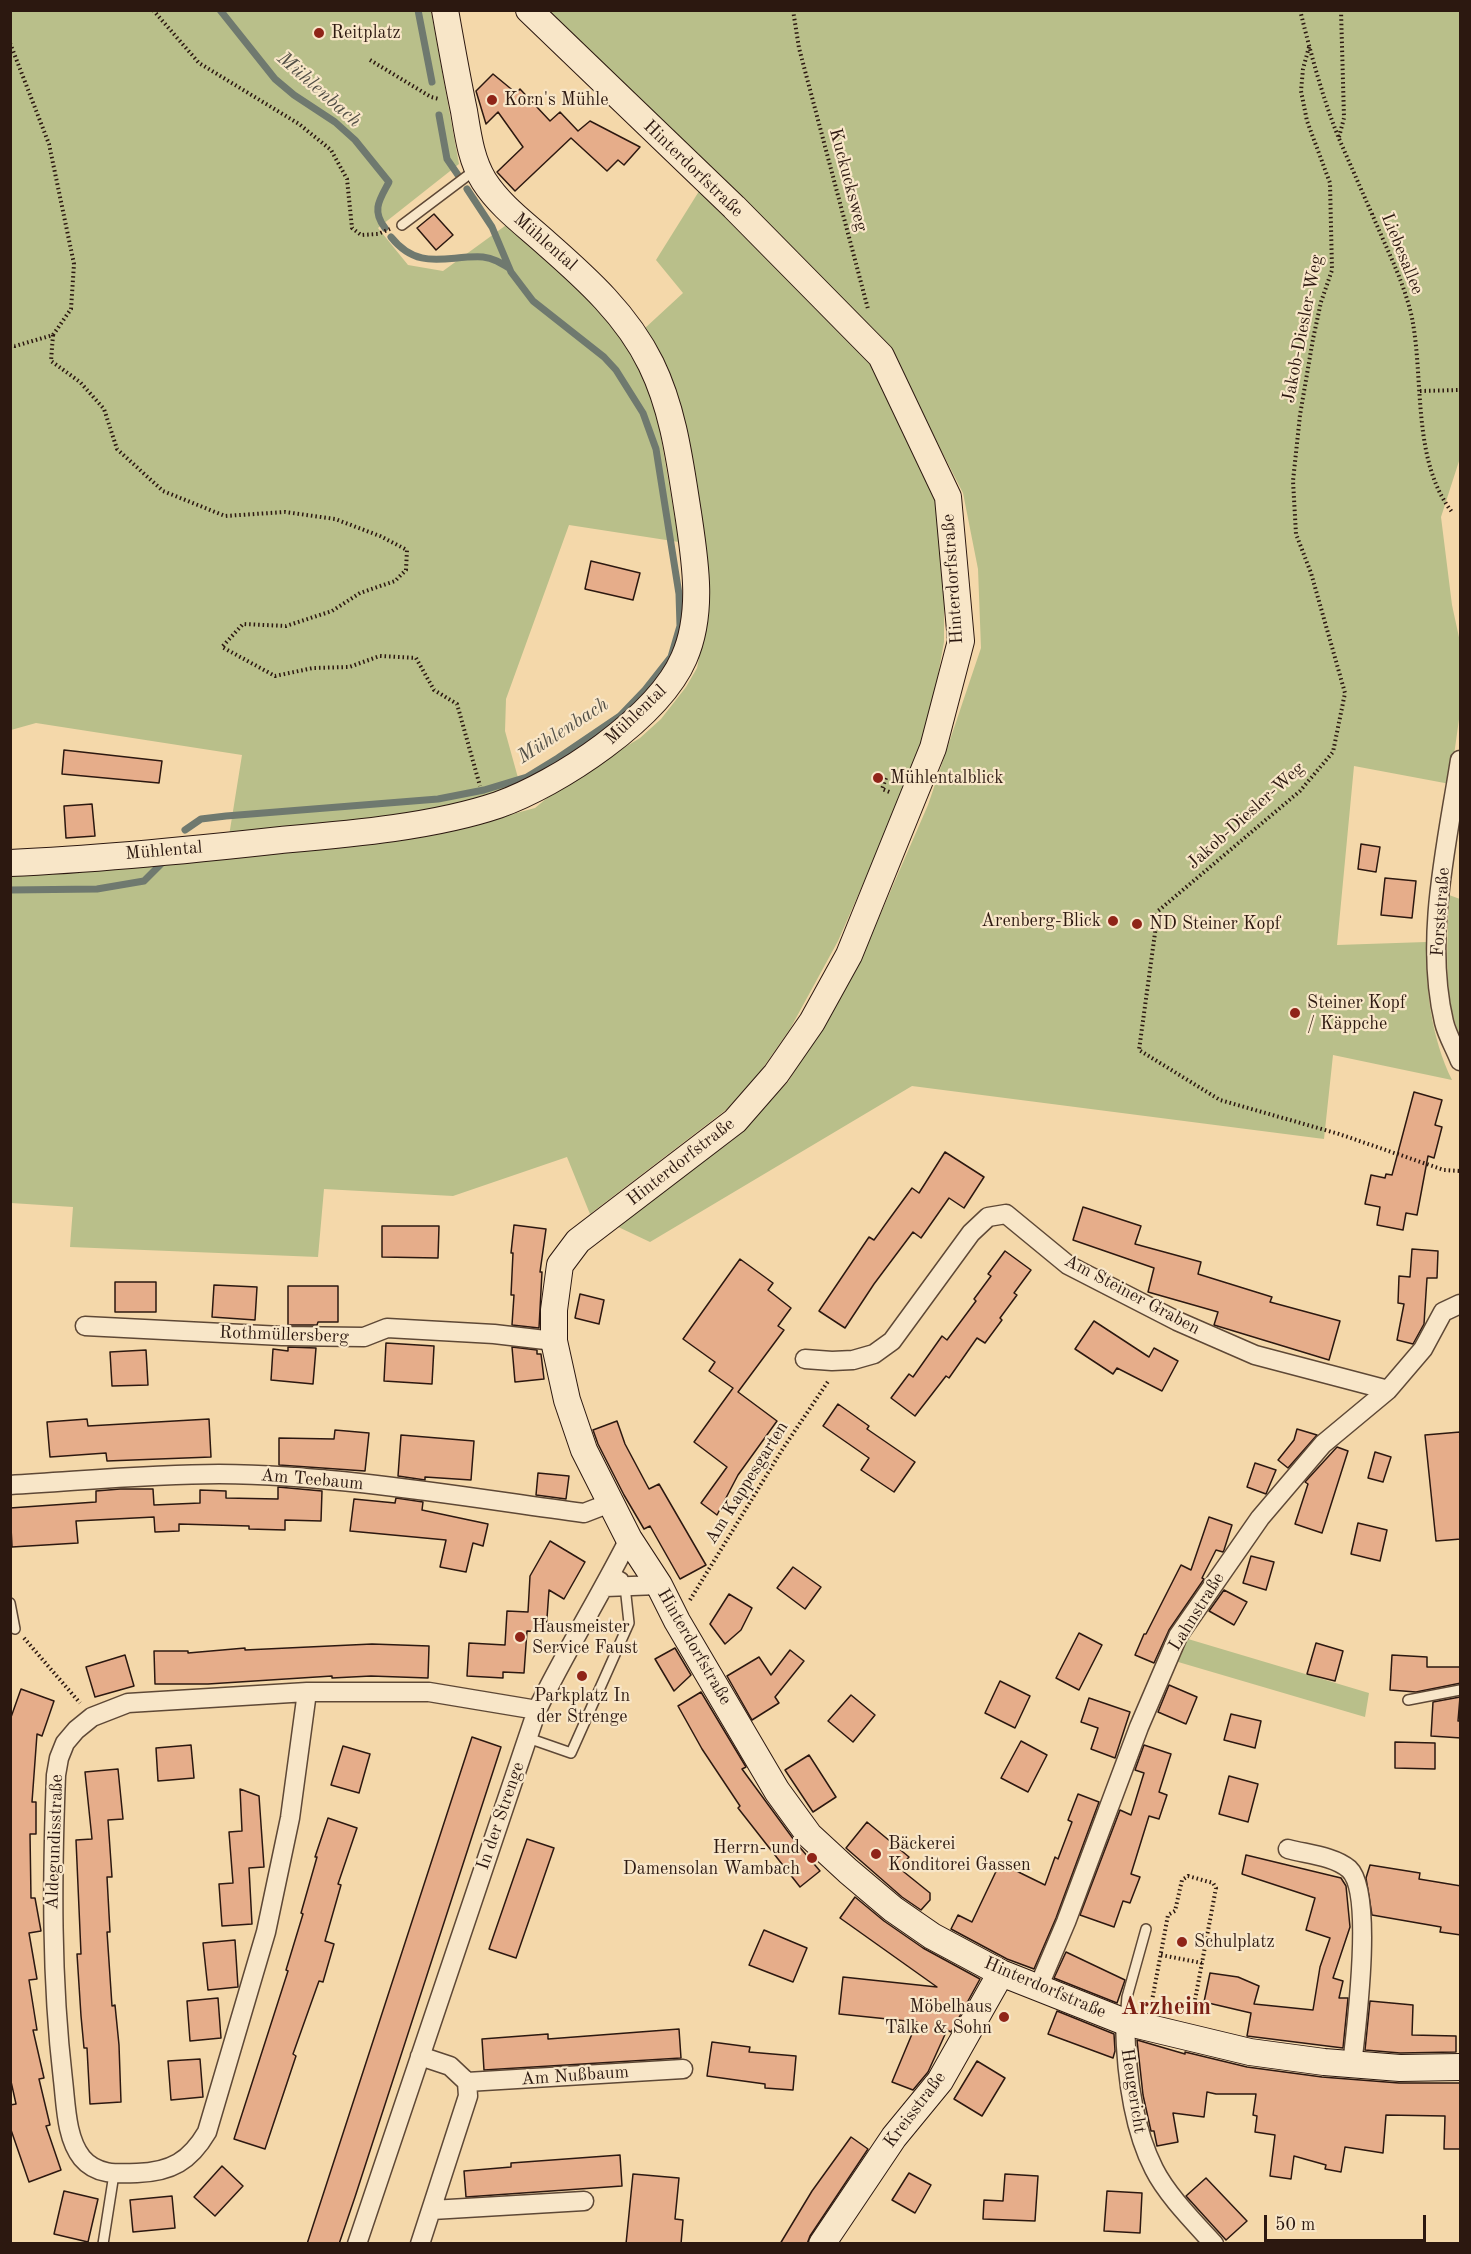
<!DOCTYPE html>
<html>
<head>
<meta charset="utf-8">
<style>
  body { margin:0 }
  #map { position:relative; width:1471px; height:2254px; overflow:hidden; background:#f4d8aa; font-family:"Old Standard TT",serif }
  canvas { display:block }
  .frame { position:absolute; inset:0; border:12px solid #2c1810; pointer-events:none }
  .scale { position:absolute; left:1264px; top:2215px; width:162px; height:27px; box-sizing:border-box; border:3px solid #2c1810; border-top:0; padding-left:8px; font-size:18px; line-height:21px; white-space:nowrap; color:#2c1810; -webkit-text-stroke:4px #f8e6c8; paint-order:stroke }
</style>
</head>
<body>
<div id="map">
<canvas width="1471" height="2254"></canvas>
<div class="frame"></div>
<div class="scale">50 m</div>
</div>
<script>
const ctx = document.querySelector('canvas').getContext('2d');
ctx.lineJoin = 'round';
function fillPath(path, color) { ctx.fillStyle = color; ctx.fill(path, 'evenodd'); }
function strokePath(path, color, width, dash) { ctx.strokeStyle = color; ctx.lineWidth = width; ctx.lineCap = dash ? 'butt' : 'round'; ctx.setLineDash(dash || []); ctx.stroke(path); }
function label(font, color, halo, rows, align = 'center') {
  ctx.font = font + ' "Old Standard TT",serif'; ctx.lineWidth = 4.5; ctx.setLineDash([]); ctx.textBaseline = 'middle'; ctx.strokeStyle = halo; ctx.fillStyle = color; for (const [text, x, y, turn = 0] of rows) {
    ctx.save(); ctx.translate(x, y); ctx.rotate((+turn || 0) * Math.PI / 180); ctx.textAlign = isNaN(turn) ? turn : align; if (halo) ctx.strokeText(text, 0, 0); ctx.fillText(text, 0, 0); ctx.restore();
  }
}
fillPath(new Path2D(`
  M10,11h421l28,153 -81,64 30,37 35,6 66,-48 62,55 55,63 22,47 10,32 21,122 -110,-17 -63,174 -1,32 15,54 -73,23 -51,9 -167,19 13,-81 -206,-32 -25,7z
  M546,11h914v447l-19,59 11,88 8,37v70l-10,72 -96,-18 -17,179 89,-3c0,48 5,95 26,138l-119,-25 -9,84 -412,-53 -262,156 -36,-17 119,-85 55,-58 73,-123 67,-154 53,-157 -3,-79 -15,-76 -76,-149z
  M701,188l169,173 66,138 8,80v63l-12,66 -23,71 -71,162 -48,88 -30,43 -33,37 -137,105 -23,-57 -114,39 -129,-7 -6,68 -248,-10 3,-40 -62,-4 -1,-332 473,-49 52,-14 29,-24 76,-46 21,-19 25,-32 11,-19 9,-44 -62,-295 39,-36 -27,-33z
  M1449,895l11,4v137c-18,-43 -12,-96 -11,-141z
  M1178,1636l191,57 -4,24 -197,-58z`), '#b9bf8a');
strokePath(new Path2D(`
  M220,10l55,69 19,16 41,27 20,18 34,42c-9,17 -18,28 -4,46
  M418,10l14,72
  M439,115l8,44 11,16
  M391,237c28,35 56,18 92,20 10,1 18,6 26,11
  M185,830l16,-11 25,-3 212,-17 46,-9 43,-13 31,-19 62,-42 25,-26 26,-33 9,-31 -1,-32 -23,-145 -13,-36 -27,-43 -12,-13 -71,-56 -22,-29 -19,-45 -25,-38
  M10,890l87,-1 47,-8 17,-17`), '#6f796f', 7);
const building = new Path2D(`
  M493,74l23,19 4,-4 30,32 10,-9 18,19 12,-10 50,26 -16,18 -6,-5 -11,11 -36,-33 -56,53 -18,-19 26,-25 -25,-35 -12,12 -10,-33z
  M434,214l19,21 -17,15 -19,-22z
  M591,561l49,12 -7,27 -48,-11z
  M64,750l98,11 -3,22 -97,-9z
  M92,804l3,32 -29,2 -2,-32z
  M1361,844l19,3 -4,25 -18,-3z
  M1385,878l31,3 -4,37 -31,-3z
  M1414,1092l28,8 -7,25 7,2 -8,31 -6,-2 -11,59 -11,-2 -3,17 -26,-5 3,-18 -15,-3 6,-29 14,3 1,-4 6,1z
  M945,1152l39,25 -20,31 -15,-10 -28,40 -8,-6 -39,52 -29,44 -26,-17 50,-74 5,3 38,-52 7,5z
  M1083,1207l58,19 -6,18 66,18 -3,12 74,23 -2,5 70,19 -11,39 -115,-35 4,-13 -70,-20 6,-24 -81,-28z
  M514,1225l32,4 -6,43h2l-3,56 -27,-3 2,-30h-3l2,-42h-2z
  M382,1226h57l-1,32 -56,-1z
  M1412,1249l26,2 -1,27h-10l-3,46 -11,20 -16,-4 7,-36 -6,-1 1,-27 11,1z
  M1005,1251l26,19 -17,23 3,2 -17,23 2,2 -17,23 -8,-5 -28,40 -3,-2 -31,40 -24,-18 18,-24 4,3 29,-41 5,4 29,-39 -2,-2 17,-23 -3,-2z
  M740,1259l33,24 -5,7 23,18 -13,18 6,4 -46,62 39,29 -39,54 -21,40 -16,-12 26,-36 -33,-25 39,-54 -24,-17 6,-9 -32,-23z
  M115,1282h41v30h-41z
  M214,1285l43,2 -2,33 -43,-3z
  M288,1286h50v36h-20l-1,3h-29z
  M580,1294l24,6 -5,24 -24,-6z
  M1094,1321l55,36 5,-9 24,13 -16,30 -45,-23 -4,6 -38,-25z
  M386,1343l48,3 -2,38 -48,-3z
  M288,1347l28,1 -3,36 -42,-4 2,-31 15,2z
  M512,1347l25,3v4h4l3,25 -29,3z
  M146,1350l2,35 -36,1 -2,-34z
  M838,1404l31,22 -2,3 48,33 -21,30 -33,-22 8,-12 -46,-32z
  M87,1419l1,7 121,-7 2,38 -104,4 -1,-8 -56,4 -3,-35z
  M617,1421l8,23 24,45 10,-5 47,81 -26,14 -30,-53 -6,3 -20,-34 -26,-51 -5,-14z
  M1297,1429l20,6 -29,33 -10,-8 16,-20z
  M335,1430l34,3 -4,38 -86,-6v-27l55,1z
  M1460,1432l1,107 -25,2 -11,-106z
  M401,1435l73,6 -3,39 -46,-3v3l-27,-4z
  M1337,1447l11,4 -26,82 -27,-9 13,-40 -3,-2z
  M1375,1452l16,5 -8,25 -15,-4z
  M1255,1463l21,7 -10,24 -19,-7z
  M538,1473l31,3 -3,23 -30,-4z
  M278,1487l44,4 -1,30 -36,-1v10l-36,-1v-3l-70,-2v7l-24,1 -1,-15 -78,4 2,22 -66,4 -2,-39 86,-6v-11l24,-2h33l1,16 46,-2v-13l26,1v7l52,1z
  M396,1498l27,4 -1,8 66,14 -5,22 -10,-3 -7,29 -26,-5 6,-27 -96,-9 4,-32 41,4z
  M1209,1517l23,8 -8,25 -1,2 -7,-2 -14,28 2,1 -35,51 -15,33 -19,-8 9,-21h2l35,-69 10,5z
  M1358,1523l29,7 -7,31 -29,-7z
  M550,1541l35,21 -21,37 -15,-9 -3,42 -19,-1 -3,42 -21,-1v6l-36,-2 2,-33 36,2 2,-34 21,1 2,-36z
  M1251,1556l23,6 -8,28 -23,-7z
  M793,1567l28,20 -16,22 -28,-21z
  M1224,1590l23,12 -13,23 -25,-14z
  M729,1594l23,14 -11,22 -16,14 -15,-20z
  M1079,1633l23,12 -23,45 -23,-12z
  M1316,1643l27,8 -8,30 -28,-7z
  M372,1644l57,2 -1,32 -57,-2 -39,2v-2l-124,8h-53l-1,-33h34v2l57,-5v2z
  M675,1648l16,27 -17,16 -19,-32z
  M790,1650l14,11 -29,36 4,6 -27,17 -25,-44 32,-19 12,18z
  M125,1655l9,31 -39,11 -9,-30z
  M1392,1655l35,2v10h34v16l-45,9 -26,-2z
  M1000,1681l30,15 -15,32 -30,-15z
  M1169,1685l28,12 -11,27 -28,-12z
  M21,1689l33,12 -12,35 -5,-2 -5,68h4v32h-6l1,64h4l6,33 -12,2 8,46 -8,1 8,50h-4l11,48 -5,1 11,46 -4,1 15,44 -32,12 -19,-55v-22l6,-1 -6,-27v-357z
  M701,1692l45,75 -4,2 55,75 23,27 -20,16 -62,-79 2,-2 -38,-57 -24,-43z
  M851,1695l24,20 -22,27 -25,-21z
  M1460,1697l-2,24h3v17l-30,-2 2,-34z
  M1089,1698l41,14 -15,46 -24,-9 7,-21 -17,-6z
  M1231,1714l30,7 -6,27 -31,-8z
  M472,1737l29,10 -146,450 -16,47h-32z
  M1021,1741l26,14 -19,37 -27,-14z
  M1395,1742l40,1v26l-40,-1z
  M191,1745l3,33 -36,3 -2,-33z
  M1144,1745l27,9 -12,38 8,3 -8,24 -10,-3 -18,58 9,3 -10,26 -7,-2 -9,26 -34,-12 40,-105 11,5 13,-42 -9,-3z
  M343,1746l27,8 -11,39 -28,-8z
  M809,1755l27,42 -23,15 -28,-42z
  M118,1769l5,50 -15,1 4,57h-5l3,55h-3l5,74 3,-1 4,40 2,57 -31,2 -3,-56h-3l-3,-32 -4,-62h4l-5,-114 16,-1 -7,-67z
  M1229,1776l29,8 -10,38 -29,-8z
  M240,1789l19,7 5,71 -15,1 3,56 -30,2 -3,-42 14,-1 -4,-51 13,-1z
  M1078,1794l21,8 -43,116 -22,51 -27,-10 -56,-30 7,-14 14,7 28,-59 45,22 10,-28 3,2 14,-37 -4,-2z
  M328,1818l29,10 -19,56 3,1 -16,56 9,3 -11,38 -4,-1 -26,73 3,2 -31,93 -31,-10 54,-168 -2,-1 17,-56 -2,-1 16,-56h-2z
  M867,1822l42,35 -10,11 31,25v7l-9,10 -19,-13 -56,-49z
  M527,1839l27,9 -38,110 -27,-9z
  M1246,1855l95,23 5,8 4,41 -17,51 10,3 -4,17h9l-5,50 -96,-12 4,-23 -47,-11 6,-29 28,4 21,9 -5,18 59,6 7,-43 10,-29 -24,-8 9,-32 -73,-24z
  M1370,1865l50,8 -1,6 42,7v49l-21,-3 1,-5 -69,-12 -6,-37z
  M855,1897l29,24 39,27 57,31 -29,53 -4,-2 -19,42 -15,18 -21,-8 25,-60 -78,-8 4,-37 94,10 -97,-69z
  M764,1930l43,18 -14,34 -44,-17z
  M235,1940l3,47 -30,3 -5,-47z
  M1066,1952l59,28 -8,23 -63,-25z
  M218,1998l3,40 -31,3 -3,-40z
  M1370,2001l43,4 -1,30 44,1v16l-56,1 -35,-3z
  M1057,2011l57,23 1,17 -2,7 -65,-24z
  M679,2029l2,29 -197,12 -2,-31 66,-5v5z
  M1137,2040l48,14v-2l62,15 75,10 77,6h62v66h-17l1,-33 -59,-1 -3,38 -38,-6 -4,25 -16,-3 1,-4 -32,-9 -3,23 -21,-3 5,-41 -20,-3 2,-16 -4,-1 3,-21h-40l-9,-2 -3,25 -31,-4 5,29 -21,4 -3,-15h-3l-8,-36z
  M712,2042l38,5 -1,5 47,4 -3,34 -28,-2v-4l-58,-8z
  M200,2059l3,38 -32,3 -3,-39z
  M977,2061l28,17 -23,38 -28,-17z
  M851,2137l17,12 -58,87 -3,8h-27l32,-53z
  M620,2155l2,31 -156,11 -2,-26 47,-4v-4z
  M222,2166l21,20 -28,30 -21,-19z
  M909,2173l22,12 -16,28 -23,-13z
  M633,2174l46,4 -4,41 8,1 -2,24h-55z
  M1005,2174l33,2 -3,45 -52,-2 1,-19 19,1z
  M1206,2178l41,43 -21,19 -40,-44z
  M64,2191l34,8 -10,43 -34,-8z
  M1107,2191l35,2 -2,40 -36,-2z
  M172,2196l3,32 -42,4 -3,-32z`);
fillPath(building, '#e6ad8a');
strokePath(building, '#2c1810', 1.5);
const lane = new Path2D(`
  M402,225l73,-55
  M10,1603l5,26
  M1408,1700l52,-10
  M528,1738l43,15 58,-130 -4,-37 -2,-8 -5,-3 -8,1
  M1125,2019l2,-22 19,-68
  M103,2244l11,-70`);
const street = new Path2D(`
  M1460,760c-13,84 -36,178 -16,262 3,13 11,26 16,39
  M85,1326l197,10 82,1 23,-9 107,6 60,7
  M805,1359l27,2 21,-1 21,-6 18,-13 79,-108 17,-16 18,-3 62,51 109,56 78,34 133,35
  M10,1485c70,-4 139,-11 209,-11 122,1 245,23 365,39l26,-10
  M605,1587l54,-2
  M307,1692l-17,126 -24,114 -59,200c-17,29 -36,40 -70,41 -20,1 -41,2 -55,-15 -16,-20 -16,-53 -19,-78 -12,-102 -11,-203 -7,-305l3,-17 6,-15 11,-13 16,-13 36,-14 179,-11h122l108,18
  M1288,1849c18,5 46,7 61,20 25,23 7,161 3,196
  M1038,1988l28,-66 73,-195 39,-91 82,-118 63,-74 65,-54 35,-41 20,-37 17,-8
  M1125,2022c1,47 7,104 29,147 13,26 40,53 60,75
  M467,2082l216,-13
  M432,2210l152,-9
  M357,2244l180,-534c29,-59 63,-114 92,-171
  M420,2244l48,-148 -1,-14 -17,-16 -30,-10`);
const secondary = new Path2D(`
  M529,10l205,197 147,149 67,141 13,144 -28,107 -84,207 -37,67 -36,52 -41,47 -157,120 -18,24 -6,45v31l13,59 17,50 45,89 30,46 18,36 100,170 32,44 39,36 45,38 39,27 69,37 124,49 125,30 74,10 76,6 60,-1
  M10,863c91,-4 181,-13 271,-23 68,-6 152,-13 217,-35 60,-21 160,-87 186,-147 20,-45 11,-98 4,-145 -8,-50 -14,-102 -37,-149 -24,-49 -64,-85 -105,-121 -21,-19 -46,-37 -62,-62 -13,-21 -16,-46 -20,-70 -7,-33 -13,-67 -19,-101
  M822,2244l72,-107 46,-56 61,-108`);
strokePath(lane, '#5e4836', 12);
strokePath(street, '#5e4836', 21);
strokePath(secondary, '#2c1810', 28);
strokePath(new Path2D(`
  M153,10l46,53 100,61 32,26 16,29 5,49 9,7 17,-1 12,-5
  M793,10l6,38 69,261
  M1300,10c11,44 23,90 40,131 14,32 28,64 42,96 12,27 24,53 30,81 12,61 0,143 40,194
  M10,43l39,101 25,120 -3,45 -18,26 -38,11 -5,-1
  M1309,47l-6,22 -2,22 6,30 23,62 2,87 -11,32 -8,37 -13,76 -7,66 3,53 15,39 34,120 -12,59 -33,39 -142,120 -19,139 81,50 119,34 105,36 16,1
  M370,60l61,37 8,2
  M1339,137l5,-19 -3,-108
  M53,335l-2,26 29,21 24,27 13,40 46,42 62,25 60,-4 50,7 45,17 27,14 -1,20 -11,11 -35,12 -28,18 -46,15 -43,-2 -21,23 53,29 38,-8 36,-1 31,-11 36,2 18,32 23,14 23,82
  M1420,391l40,-1
  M886,778l-4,11 10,4
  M690,1600l92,-150 47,-70
  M24,1638l56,65
  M1161,1955l41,8
  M1151,2006l17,-91 7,-4 7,-31 6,-4 25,7 3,5 -24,128`), '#2c1810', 4, [1.5, 3]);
strokePath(lane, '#f8e6c8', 9);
strokePath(street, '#f8e6c8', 18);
strokePath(secondary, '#f8e6c8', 26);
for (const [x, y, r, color] of [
  [319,33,6,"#8f2418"],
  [492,100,6,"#8f2418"],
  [878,778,6,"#8f2418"],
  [1113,921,6,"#8f2418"],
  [1137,924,6,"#8f2418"],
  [1295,1013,6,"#8f2418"],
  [520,1637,6,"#8f2418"],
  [582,1676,6,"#8f2418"],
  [876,1854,6,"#8f2418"],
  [812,1858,6,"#8f2418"],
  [1182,1942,6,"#8f2418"],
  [1004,2017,6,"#8f2418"]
]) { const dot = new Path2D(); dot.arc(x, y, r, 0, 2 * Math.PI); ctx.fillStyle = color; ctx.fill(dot); strokePath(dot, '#f8e6c8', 2); }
label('18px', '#2c1810', '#f8e6c8', [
  ["Reitplatz",331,33],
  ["Korn's Mühle",504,100],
  ["Mühlentalblick",890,778],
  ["Arenberg-Blick",1101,921,"right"],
  ["ND Steiner Kopf",1149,924],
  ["Steiner Kopf",1307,1003],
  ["/ Käppche",1307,1024],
  ["Hausmeister",532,1627],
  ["Service Faust",532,1648],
  ["Parkplatz In",582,1696,"center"],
  ["der Strenge",582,1717,"center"],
  ["Bäckerei",888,1844],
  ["Konditorei Gassen",888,1865],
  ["Herrn- und",800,1848,"right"],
  ["Damensolan Wambach",800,1869,"right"],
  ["Schulplatz",1194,1942],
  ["Möbelhaus",992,2007,"right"],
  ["Talke & Sohn",992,2028,"right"]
], 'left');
label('18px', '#2c1810', '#f8e6c8', [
  ["Hinterdorfstraße",693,169,44],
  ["Kuckucksweg",848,180,75],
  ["Mühlental",545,242,41],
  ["Liebesallee",1402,254,68],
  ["Jakob-Diesler-Weg",1303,329,-79],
  ["Hinterdorfstraße",953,579,-94],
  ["Mühlental",636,715,-44],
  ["Jakob-Diesler-Weg",1246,816,-42],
  ["Mühlental",164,851,-5],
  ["Forststraße",1441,912,-86],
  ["Hinterdorfstraße",681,1162,-38],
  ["Am Steiner Graben",1132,1295,28],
  ["Rothmüllersberg",284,1335,2],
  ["Am Teebaum",312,1480,5],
  ["Am Kappesgarten",747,1483,-58],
  ["Lahnstraße",1197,1612,-58],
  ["Hinterdorfstraße",694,1647,60],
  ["In der Strenge",501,1816,-71],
  ["Aldegundisstraße",55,1842,-88],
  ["Hinterdorfstraße",1045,1988,23],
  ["Am Nußbaum",575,2076,-4],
  ["Heugericht",1133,2091,81],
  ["Kreisstraße",915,2110,-53]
]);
label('italic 20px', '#535047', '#f8e6c8', [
  ["Mühlenbach",319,90,41],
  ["Mühlenbach",563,731,-33]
]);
label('bold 24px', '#7a1f14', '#f8e6c8', [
  ["Arzheim",1166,2008]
]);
</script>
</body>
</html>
